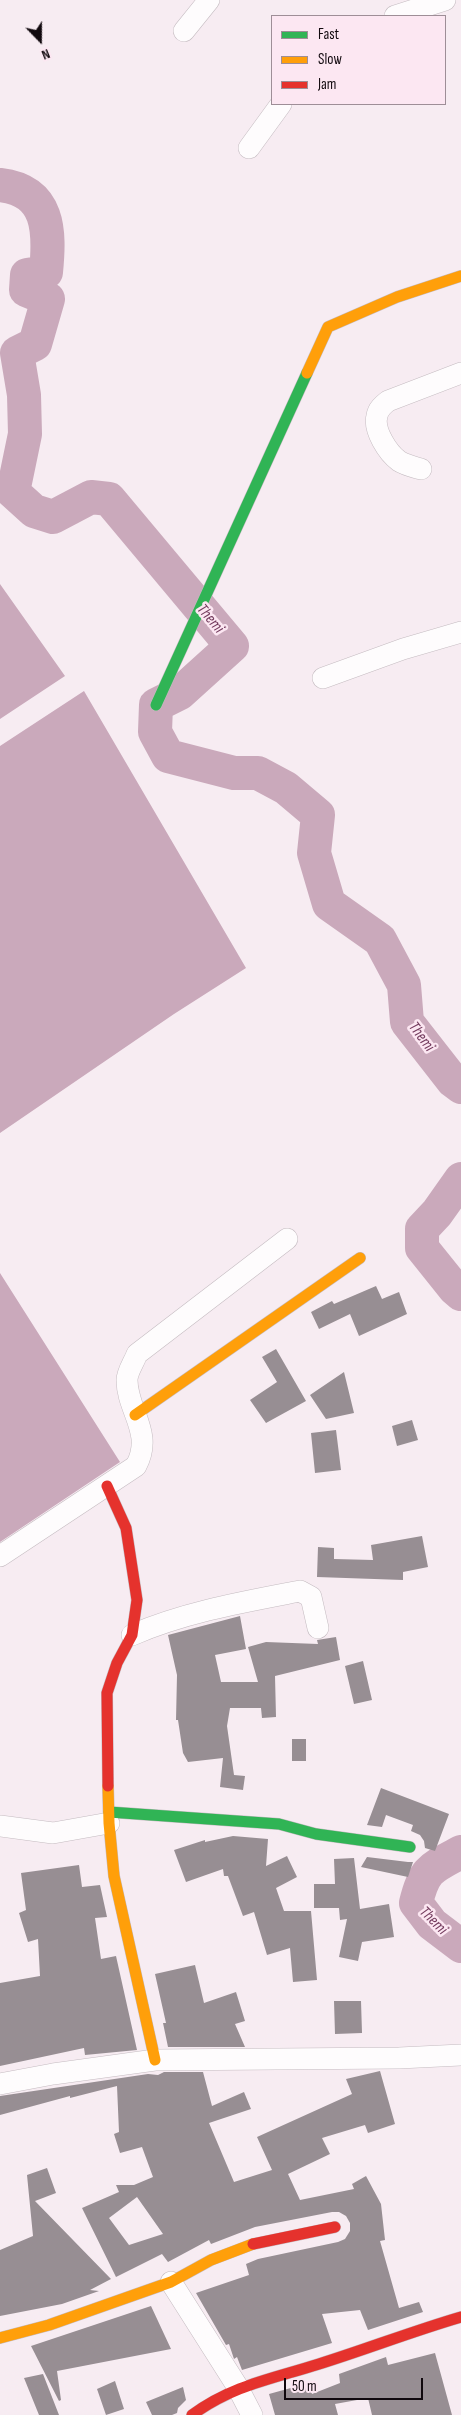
<!DOCTYPE html>
<html>
<head>
<meta charset="utf-8">
<style>
  body { margin:0 }
  #map { position:relative; width:461px; height:2415px; overflow:hidden; background:#f7ecf2; font-family:"Sofia Sans Condensed",sans-serif }
  canvas { display:block }
  .legend { position:absolute; left:271px; top:15px; width:175px; height:90px; box-sizing:border-box; background:#fce7f2; border:1px solid #9e8e97; margin:0; padding:6px 9px; list-style:none; font-size:15px; color:#11090e }
  .legend li { display:flex; align-items:center; gap:10px; height:25px }
  .legend b { width:25px; border:1px solid #9e8e97 }
  .north { position:absolute; left:15px; top:15px; width:50px; height:50px; -webkit-text-stroke:4px #fce7f2; paint-order:stroke; rotate:158deg; font-size:14px; font-weight:700; line-height:20px; text-align:center; color:#11090e }
  .north::after { content:''; display:block; margin:auto; width:18px; height:22px; background:#11090e; clip-path:polygon(50% 0,100% 100%,50% 72%,0 100%) }
  .scale { position:absolute; left:284px; top:2378px; width:139px; height:22px; box-sizing:border-box; border:2px solid #11090e; border-top:0; padding-left:6px; font-size:15px; line-height:18px; white-space:nowrap; color:#11090e; -webkit-text-stroke:4px #fce7f2; paint-order:stroke }
</style>
</head>
<body>
<div id="map">
<canvas width="461" height="2415"></canvas>
<ul class="legend">
<li><b style="height:6px;background:#30b455"></b>Fast</li>
<li><b style="height:6px;background:#ff9f0a"></b>Slow</li>
<li><b style="height:6px;background:#e5322d"></b>Jam</li>
</ul>
<div class="north">N</div>
<div class="scale">50 m</div>
</div>
<script>
const ctx = document.querySelector('canvas').getContext('2d');
ctx.lineJoin = 'round';
function fillPath(path, color) { ctx.fillStyle = color; ctx.fill(path, 'evenodd'); }
function strokePath(path, color, width, dash) { ctx.strokeStyle = color; ctx.lineWidth = width; ctx.lineCap = dash ? 'butt' : 'round'; ctx.setLineDash(dash || []); ctx.stroke(path); }
function label(font, color, halo, rows, align = 'center') {
  ctx.font = font + ' "Sofia Sans Condensed",sans-serif'; ctx.lineWidth = 5; ctx.setLineDash([]); ctx.textBaseline = 'middle'; ctx.strokeStyle = halo; ctx.fillStyle = color; for (const [text, x, y, turn = 0] of rows) {
    ctx.save(); ctx.translate(x, y); ctx.rotate((+turn || 0) * Math.PI / 180); ctx.textAlign = isNaN(turn) ? turn : align; if (halo) ctx.strokeText(text, 0, 0); ctx.fillText(text, 0, 0); ctx.restore();
  }
}
fillPath(new Path2D(`
  M0,584l65,92 -65,43z
  M84,691l162,277 -72,46 -174,119v-387z
  M0,1273l120,189 -120,80z`), '#caa9bb');
strokePath(new Path2D(`
  M0,185c50,6 50,46 46,87l-19,3 -1,15 22,9 -13,45 -18,9 7,42 1,39 -12,58 21,19 19,6 38,-20 18,2 123,147 -52,47 -24,12 -1,27 13,24 66,17h24l28,15 32,27 -4,38 15,51 51,36 24,45 3,37 46,59 8,6
  M461,1179l-24,34 -15,16v19l32,40 7,6
  M461,1852c-30,16 -37,17 -45,51l16,21 29,22`), '#caa9bb', 34);
fillPath(new Path2D(`
  M376,1286l6,13 17,-7 8,22 -48,22 -9,-22 -31,15 -8,-17 21,-11 2,3z
  M276,1349l30,52 -40,22 -16,-23 27,-18 -15,-25z
  M344,1372l10,41 -28,6 -16,-24z
  M412,1420l6,20 -21,6 -5,-20z
  M336,1430l5,40 -26,3 -4,-40z
  M422,1536l6,31 -25,5v8l-86,-3 1,-30 16,1v11l39,1 -2,-15z
  M240,1616l6,33 -31,6 6,27h37l-10,-35 18,-5 52,2 -1,-4 19,-3 4,23 -65,16 1,41 -14,1 -1,-10h-31l-3,18 7,49 11,1 -2,14 -23,-3 3,-29 -35,4 -5,-9 -5,-33h-2l1,-45 -9,-40z
  M363,1661l9,39 -18,4 -9,-38z
  M292,1739h14v22h-14z
  M381,1788l68,26 -14,37 -10,-3 -1,-7 -4,-6 -9,-4 2,-6 -27,-10 -4,12 -15,-2z
  M233,1836l35,3 -2,27 21,-10 10,21 -21,11 8,23h27l6,69 -24,2 -3,-34 -23,7 -13,-43 -11,4 -15,-40h-4l-1,-7 -37,13 -12,-32 31,-10v2z
  M367,1857l41,5h5l-5,15 -47,-10z
  M354,1858l6,51 29,-5 5,33 -32,5 -4,19 -19,-4 8,-38 -7,1 -1,-12h-25v-24h21l-1,-25z
  M79,1865l3,22 18,-2 7,32 -12,1 6,41 15,-3 21,94 -52,5 -1,-7 -84,18v-83l40,-7 -2,-37 -10,3 -9,-29 7,-3 -5,-37z
  M195,1965l9,38 32,-11 9,29 -10,3 10,23h-77l-5,-24h3l-11,-49z
  M334,2001h27l1,32 -27,1z
  M380,2071l15,53 -27,9 -3,-8 -43,13 8,16 -42,20 12,26 54,-11 -2,-5 14,-8 15,28 4,36 -5,1 19,67 20,-6 4,10 -55,18 -8,-20 -38,4 10,29 -90,27 -5,-13 -3,2 -5,-15 -3,1 -30,-52 53,-18 -3,-11 12,-5 80,-17 7,-3 5,-8v-8l-4,-7 -7,-4h-7l-77,15 -44,17 -2,-4 -41,22 -6,-8 -46,23 -34,-69 37,-16 -3,-7h18l19,-8 -11,-30 -22,6 -6,-19 5,-2 -2,-46 -47,12v-2l-70,19v-19l148,-22 10,1 6,-3h39l9,34 32,-14 7,17 -42,14 25,59 38,-12 -15,-33 95,-43 -6,-15zM137,2197l26,37 -34,11 -20,-27z
  M47,2168l9,25 -21,8 76,78 -21,11 9,1 -37,13 -62,12v-66l33,-14 -6,-61z
  M151,2306l20,43 -114,22 4,29 -2,1 -28,-55z
  M435,2353l17,62h-80l-4,-17 -33,6 3,11h-63l-6,-21 40,-11 3,11 28,-11 -1,-9 47,-17 2,8z
  M43,2374l16,41h-20l-15,-37z
  M115,2381l9,28 -18,6 -9,-26z
  M183,2387l3,13 -8,8 -1,5 -5,2h-20l-6,-13z`), '#978e93');
const street = new Path2D(`
  M395,16l50,-16
  M184,31l25,-31
  M249,148l32,-44
  M421,469c-7,-2 -16,-4 -22,-8 -11,-8 -26,-31 -22,-45 1,-7 6,-11 11,-15l73,-28
  M323,678l80,-29 58,-17
  M0,1556l136,-90c18,-33 -9,-55 -9,-86 0,-8 7,-18 10,-26l150,-115
  M132,1635c53,-23 111,-33 168,-44l11,6 7,31
  M0,1826l53,7 56,-10
  M0,2084l53,-10 102,-14 244,-2 62,-3
  M171,2282l66,104 15,29`);
const fast = new Path2D(`
  M156,705l151,-332
  M109,1812l170,12 37,10 94,13`);
const slow = new Path2D(`
  M307,373l21,-46 69,-30 64,-21
  M135,1415l225,-157
  M108,1786l1,37 5,53 41,184
  M0,2338l49,-13 122,-43 40,-22 42,-16`);
const jam = new Path2D(`
  M107,1486l19,42 11,72 -5,35 -15,28 -10,30 1,93
  M253,2244l82,-17
  M192,2415c41,-30 80,-36 127,-51 48,-15 94,-33 142,-47`);
strokePath(street, '#c4bbc0', 22);
strokePath(fast, '#c4bbc0', 12);
strokePath(slow, '#c4bbc0', 12);
strokePath(jam, '#c4bbc0', 12);
strokePath(street, '#fefcfd', 21);
strokePath(fast, '#30b455', 11);
strokePath(slow, '#ff9f0a', 11);
strokePath(jam, '#e5322d', 11);
label('italic 16px', '#743c5e', '#fce7f2', [
  ["Themi",210,619,50],
  ["Themi",421,1037,53],
  ["Themi",433,1921,45]
]);
</script>
</body>
</html>
